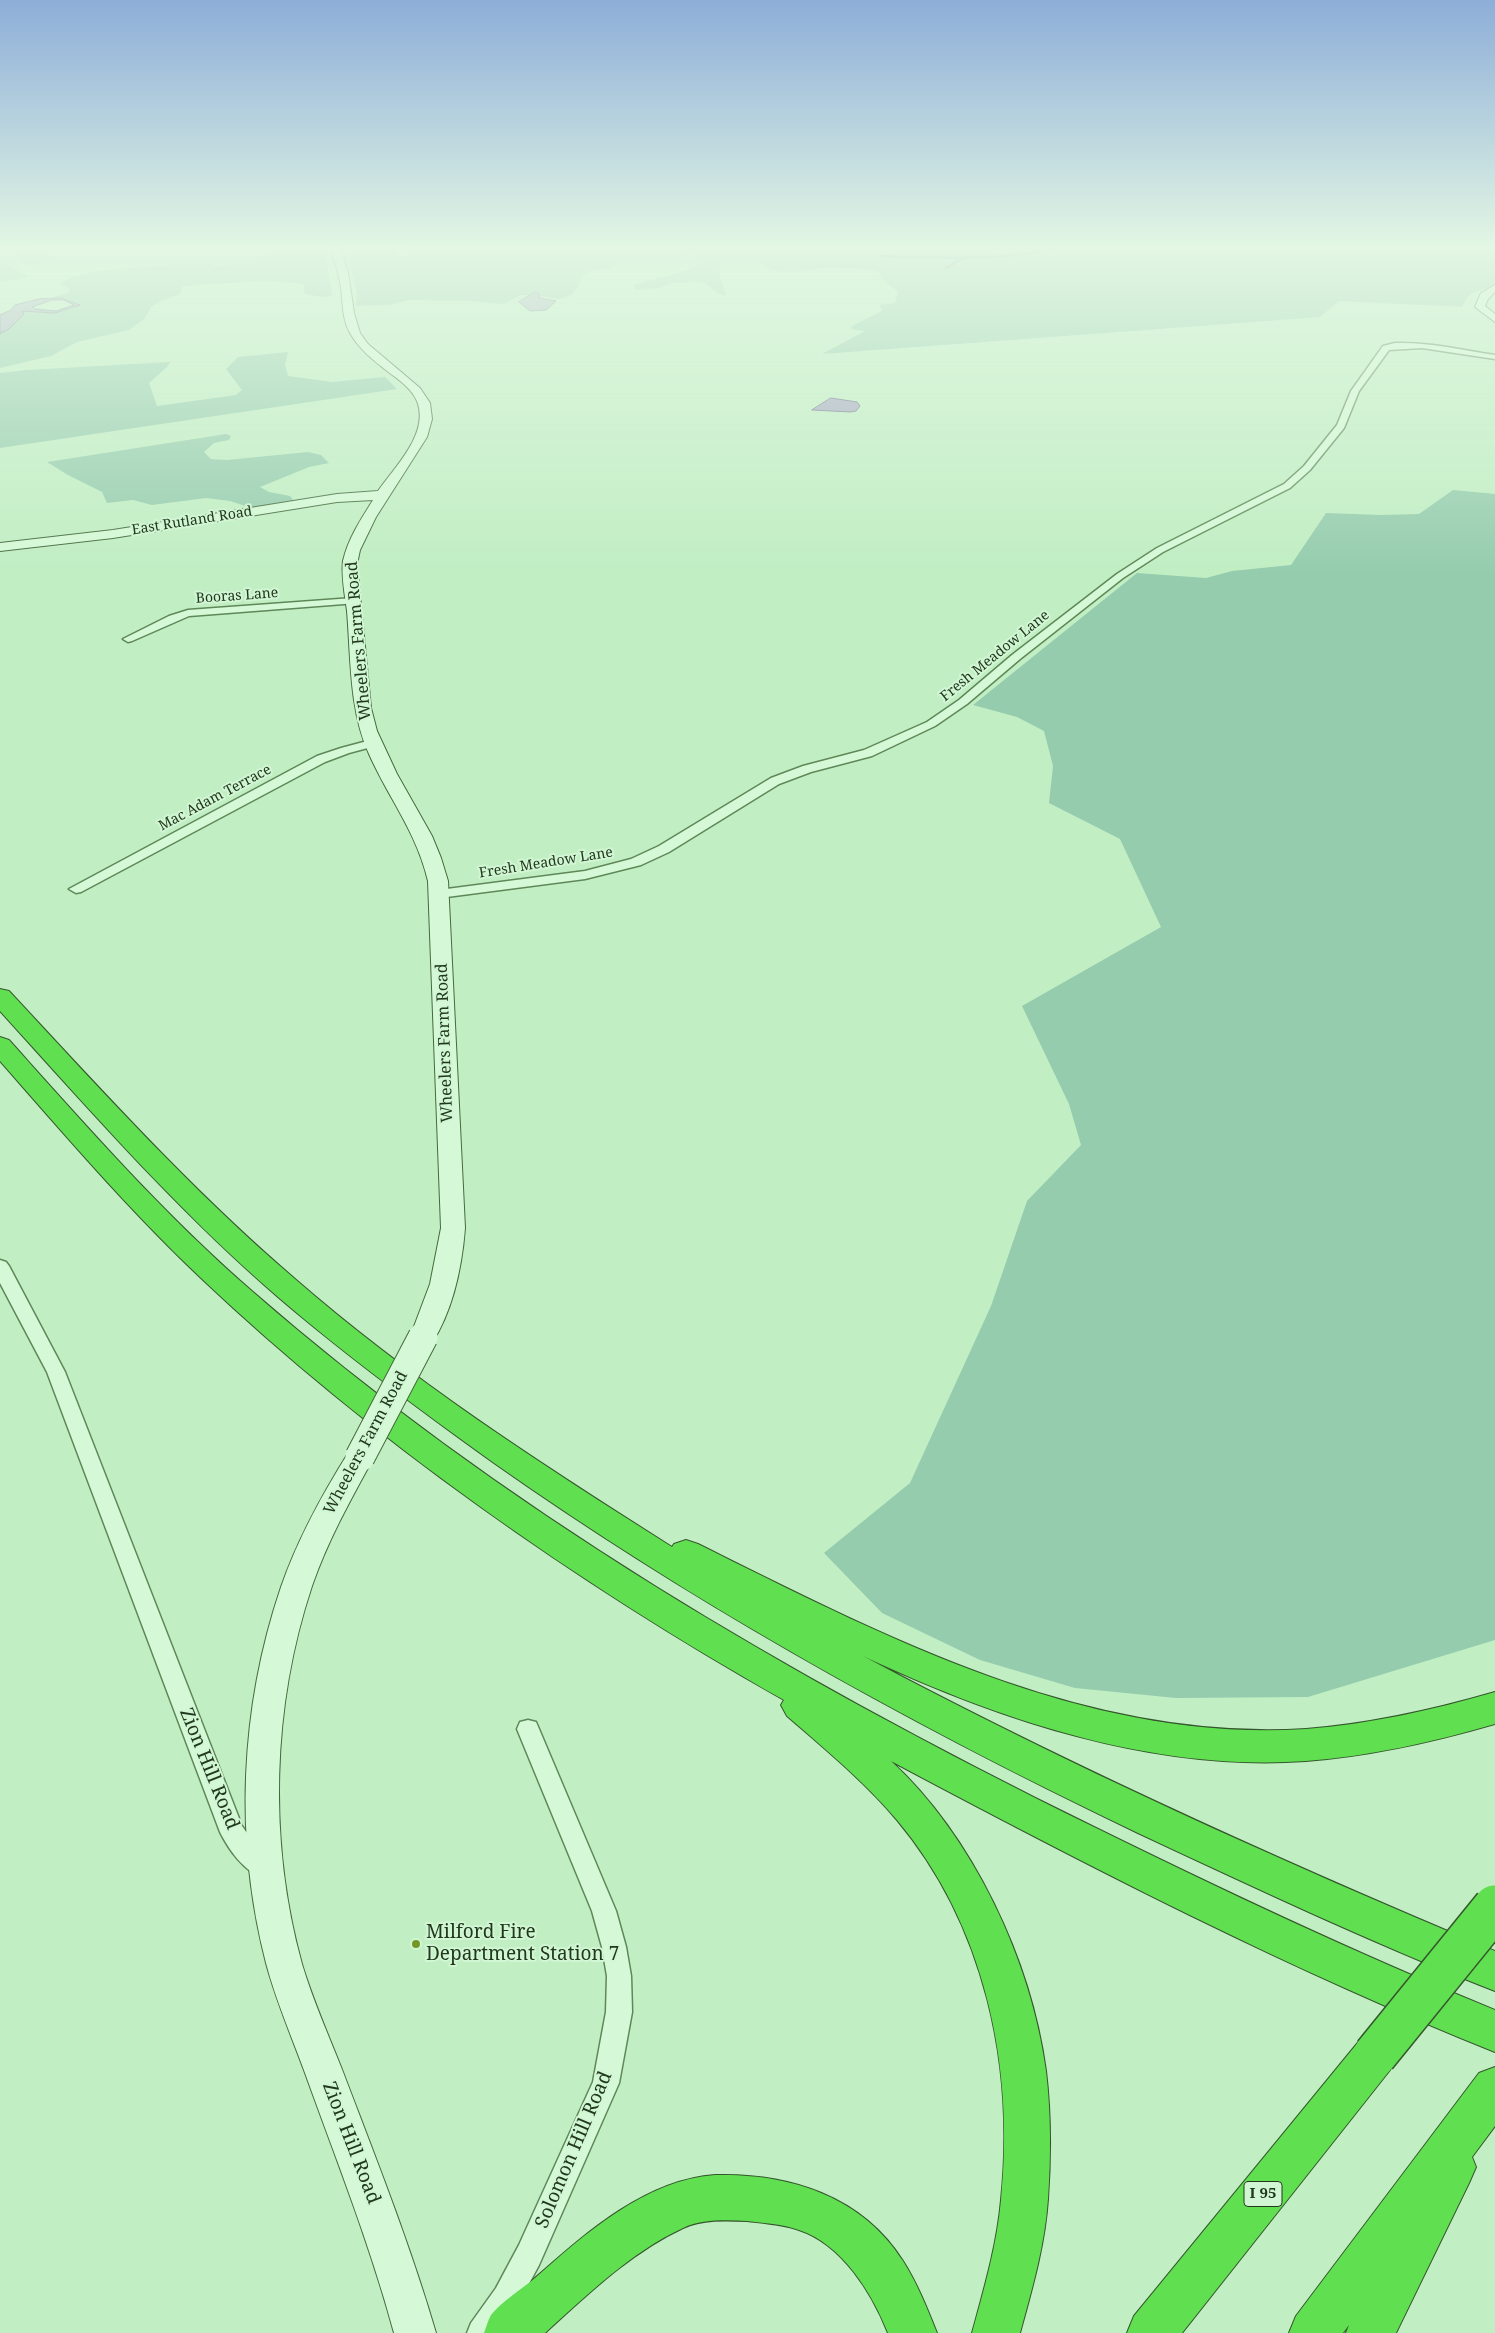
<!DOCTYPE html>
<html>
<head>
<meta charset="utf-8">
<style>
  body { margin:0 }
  canvas { display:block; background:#c1eec3 }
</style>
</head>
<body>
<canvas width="1495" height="2333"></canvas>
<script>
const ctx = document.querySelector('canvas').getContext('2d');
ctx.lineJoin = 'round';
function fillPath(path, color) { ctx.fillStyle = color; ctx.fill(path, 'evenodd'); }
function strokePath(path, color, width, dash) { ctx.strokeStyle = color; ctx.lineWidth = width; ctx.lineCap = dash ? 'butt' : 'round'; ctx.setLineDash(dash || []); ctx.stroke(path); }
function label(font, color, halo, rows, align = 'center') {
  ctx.font = font + ' "Noto Serif",serif'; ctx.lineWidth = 4; ctx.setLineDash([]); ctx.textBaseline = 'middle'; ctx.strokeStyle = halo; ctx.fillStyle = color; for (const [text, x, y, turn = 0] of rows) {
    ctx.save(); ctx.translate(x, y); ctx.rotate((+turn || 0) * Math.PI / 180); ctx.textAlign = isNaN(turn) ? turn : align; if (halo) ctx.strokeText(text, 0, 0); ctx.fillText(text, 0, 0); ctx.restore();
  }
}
fillPath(new Path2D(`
  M0,247h32l23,10c-10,8 -19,8 -31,8l-13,-13z
  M407,247h1088v38l-25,9 -8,13 -123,-6 -19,16 -498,37 43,-23 -14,-2 1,-3 30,-15 -2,-6 15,-2 3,-11 -16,-13 -4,-8c-17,-3 -34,-3 -51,-3 -22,1 -50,11 -68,-7l-32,-1 -6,4 -2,10 7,21c-10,1 -15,-11 -25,-13l-29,1 -13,5 -24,2 -1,-5 57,-16 15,-8 -1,-2 -14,-5 -20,4 -21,-2 -28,5 -10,7 -19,2 -12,7 -2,9 -8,9 -11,4 -29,-4h-10l-17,9 -35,-3 -59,-1 -21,5 -33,1 1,-12 -10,-43 47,-2 4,7h7z
  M294,251h31l7,45 -9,1 -18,-3 -1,-9c-13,-3 -28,-3 -41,-4l-80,5 -3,8 -19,7 -10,6 -7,12 -15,11 -52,12 -26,14 -51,12v-34l9,-5 15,-15 -3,-2c22,-4 37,6 58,-8l-14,-5 -13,-1 17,-6v-4l-10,-4 11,-6 27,-7 110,-9 8,4 33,-2 21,-11z
  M0,261l30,16 -30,5z
  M288,352l-3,13 3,11 44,6 53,-5 12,12 -397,59v-75l27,-3 143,-8 -3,5 -18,16 8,23 79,-11 6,-5 -16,-21 12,-12z
  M226,434l5,2 -2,4 -15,3 -10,9 7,7 16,1 81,-8 13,3 8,8 -20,4 -49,20 9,5 21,4 4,5 -39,8 -25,-8 -24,-3 -54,7 -19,-5 -26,3 -5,-11 -34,-17 -21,-13z
  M1453,490l42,4v1146l-187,57 -132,1 -101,-10 -95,-28 -98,-47 -58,-60 86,-70 81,-177 36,-105 54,-56 -12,-41 -47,-98 139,-79 -41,-88 -71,-36 4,-37 -9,-35 -27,-14 -44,-12 164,-132 69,5 26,-7 59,-6 35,-52 55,2 38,-1z`), '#95ccae');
const water = new Path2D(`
  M535,292l4,2v4l17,3 -10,9 -16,1 -11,-9z
  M61,298l19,7 -25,8 -33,-2 2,3 -15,15 -9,5v-19l11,-5 4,-5 24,-6zM52,300h12l10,5 -18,6 -21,-2 -2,-2z
  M831,398l26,4 3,4 -4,5 -6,1 -38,-2z`);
fillPath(water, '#a5a4c1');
strokePath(water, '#6e6b8f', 1);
strokePath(new Path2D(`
  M879,256c63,2 125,5 187,-9
  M946,268l15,-9`), '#6e6b8f', 2.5);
const street = new Path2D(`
  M1395,343c34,-1 67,7 100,12v4l-73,-11 -33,2 -30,41 -15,37 -34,42 -20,18 -127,64 -40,26 -103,81 -53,45 -32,22 -63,30 -61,16 -32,12 -110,68 -28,13 -56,14 -146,19 -7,-4 7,-4 146,-19 46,-12 28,-13 112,-68 32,-12 61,-16 63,-28 32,-22 53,-45 105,-81 40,-26 127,-64 20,-18 33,-41 14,-34 32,-45z
  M353,598l5,3 -1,2 -168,13 -57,25 -4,1 -5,-3 46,-23 19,-6z
  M371,740l4,2 2,2 -2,2 -26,7 -24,9 -244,130 -5,1 -7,-4 248,-133 24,-8z
  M0,1260l6,2 3,4 56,106 177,454c9,14 26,27 33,41l-4,8 -8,3c-19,-7 -34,-28 -43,-46l-173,-460 -47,-89z
  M528,1720l8,2 3,7 77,182 10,36 5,29 1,36 -13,71 -80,182 -23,43 -18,25h-31l4,-10 25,-35 23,-43 74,-163 13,-70 1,-36 -5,-29 -10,-36 -75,-182 3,-7z`);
const secondary = new Path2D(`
  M330,247h10l8,25 6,41 6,20 8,11 52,44 10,15 2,16 -5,18 -51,80 -16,33 -3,14 14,144 6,23 20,43 35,62 9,22 7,23 17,347c-3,39 -12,82 -33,115l-9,3 -9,-3 -4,-6 20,-53 11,-56 -13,-347c-12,-50 -39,-82 -59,-127 -20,-44 -18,-96 -22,-143 -2,-15 -6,-35 -4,-50 5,-22 18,-42 30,-61l-36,2 -224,36 -113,13v-8l113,-13 224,-36 41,-3c16,-23 50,-56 40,-87 -4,-14 -20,-25 -31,-33 -14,-11 -28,-22 -37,-38 -8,-14 -7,-30 -9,-45 -2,-14 -6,-27 -11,-41z
  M1495,285v7l-7,7 -3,7 10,8v8l-20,-15 6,-14z
  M360,1447l10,3 4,7c-23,42 -46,83 -62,129 -40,120 -44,255 -10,378 11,37 27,72 41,108 33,87 67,172 93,261h-42c-24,-89 -58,-174 -89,-260 -13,-36 -29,-72 -39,-110 -32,-124 -26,-255 15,-376 17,-49 42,-94 69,-137z`);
const highway = new Path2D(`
  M0,989l9,2c92,99 183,200 286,288 116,101 247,186 377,268l2,-3 12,-4 12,4c189,94 389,199 608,185 64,-5 127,-19 189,-37v32c-62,18 -124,32 -189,37 -152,11 -307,-41 -443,-105 206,110 417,205 632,295v40c-121,-47 -239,-103 -357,-158 -224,-107 -441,-227 -644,-370 -74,-53 -147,-107 -216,-166 -101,-87 -189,-188 -278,-286z
  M0,1037l9,3c78,87 155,175 244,252 251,219 542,388 841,535 132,65 265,128 401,183v42c-207,-83 -407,-186 -604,-291 82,76 140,199 155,310 5,42 5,86 2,128 -3,46 -16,90 -28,134h-48c12,-44 25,-88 29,-133 14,-134 -16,-275 -104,-380 -33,-39 -72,-71 -110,-104l-6,-11 3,-5c-204,-115 -413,-261 -583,-422 -72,-68 -136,-143 -201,-217z
  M1375,2034l15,6 7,15 -7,15 -208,263h-55l7,-17 226,-276z
  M1495,2067v59l-23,31 4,10 -7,16 -73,150h-50l3,-8 -6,8h-54l7,-17 183,-243z
  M715,2175c74,-2 147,21 188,86 14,22 24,47 34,72h-49c-16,-40 -46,-89 -89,-103 -17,-6 -35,-7 -52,-9 -21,-1 -45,-2 -64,7 -52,24 -96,67 -138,105h-61c2,-5 4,-13 7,-18 10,-13 31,-26 44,-37 50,-44 110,-98 180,-103z`);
strokePath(street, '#5f8859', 3);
strokePath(secondary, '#446a3c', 2);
strokePath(highway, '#35562d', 2);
fillPath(street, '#d5f9d6');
fillPath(secondary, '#d5f9d6');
fillPath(highway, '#60df51');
const secondaryBridge = new Path2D(`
  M360,1457l63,-120`);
const highwayBridge = new Path2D(`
  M1375,2055l120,-148`);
strokePath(secondaryBridge, '#446a3c', 31, []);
strokePath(highwayBridge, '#35562d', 46, []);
strokePath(secondaryBridge, '#d5f9d6', 29);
strokePath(highwayBridge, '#60df51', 43);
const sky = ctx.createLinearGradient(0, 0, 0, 574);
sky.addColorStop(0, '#8daed8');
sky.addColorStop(0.43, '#e3f7e4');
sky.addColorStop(1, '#e3f7e400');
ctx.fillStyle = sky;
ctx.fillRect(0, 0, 1495, 574);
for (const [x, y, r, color] of [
  [416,1944,5,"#749828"]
]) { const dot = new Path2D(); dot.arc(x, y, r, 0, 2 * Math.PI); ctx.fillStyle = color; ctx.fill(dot); strokePath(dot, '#d1f6d3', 2); }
label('14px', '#22381d', '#d1f6d3', [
  ["East Rutland Road",192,521,-9],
  ["Booras Lane",237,596,-4],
  ["Fresh Meadow Lane",995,656,-39],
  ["Mac Adam Terrace",215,798,-28],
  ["Fresh Meadow Lane",546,863,-9]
]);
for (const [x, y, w] of [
  [1263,2194,38]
]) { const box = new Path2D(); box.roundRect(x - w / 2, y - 12.5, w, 25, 4); ctx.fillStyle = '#d1f6d3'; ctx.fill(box); strokePath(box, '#22381d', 1); }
label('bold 15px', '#22381d', null, [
  ["I 95",1263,2194]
]);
label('16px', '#22381d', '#d1f6d3', [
  ["Wheelers Farm Road",359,641,-95],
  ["Wheelers Farm Road",445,1043,-92],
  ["Wheelers Farm Road",366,1443,-62]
]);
label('19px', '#22381d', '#d1f6d3', [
  ["Zion Hill Road",209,1769,68],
  ["Zion Hill Road",351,2143,69],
  ["Solomon Hill Road",574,2150,-67]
]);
label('19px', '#22381d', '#d1f6d3', [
  ["Milford Fire",426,1933],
  ["Department Station 7",426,1955]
], 'left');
</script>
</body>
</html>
